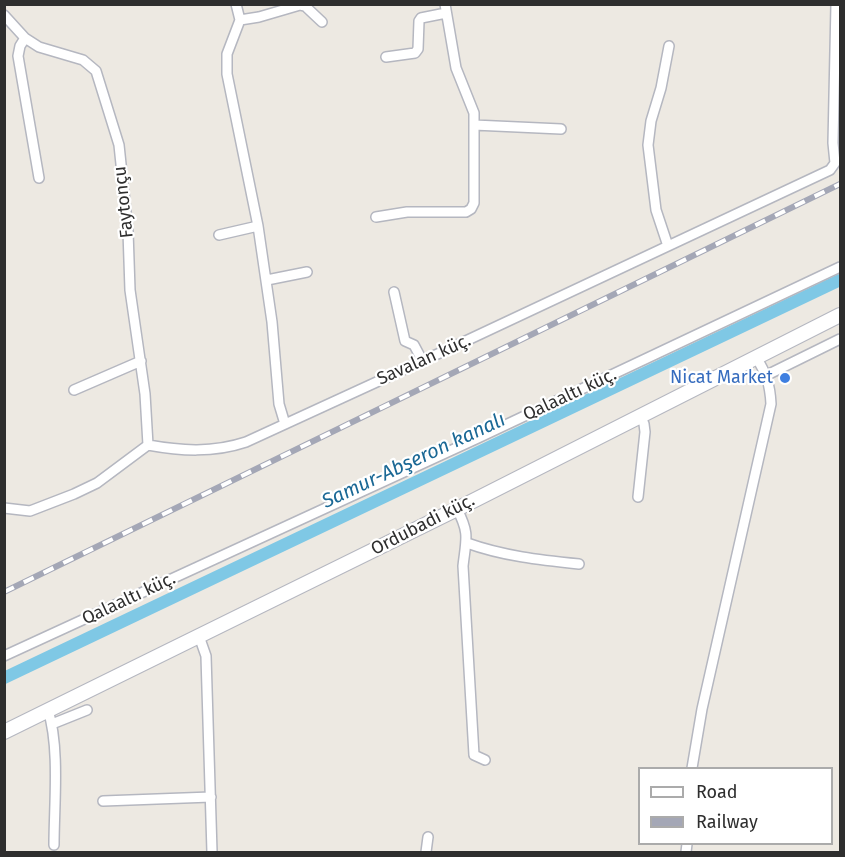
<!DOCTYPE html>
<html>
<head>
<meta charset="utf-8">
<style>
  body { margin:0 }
  #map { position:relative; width:845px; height:857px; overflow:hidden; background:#ede9e2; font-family:"Fira Sans",sans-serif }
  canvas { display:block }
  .frame { position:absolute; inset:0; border:6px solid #2e2e2e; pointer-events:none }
  .legend { position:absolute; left:638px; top:767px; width:195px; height:78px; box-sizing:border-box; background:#fff; border:2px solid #ababab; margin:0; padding:8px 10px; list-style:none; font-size:18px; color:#2e2e2e }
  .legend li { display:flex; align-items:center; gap:12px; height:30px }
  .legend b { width:30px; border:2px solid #ababab }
</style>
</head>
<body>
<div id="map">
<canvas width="845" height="857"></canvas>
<div class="frame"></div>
<ul class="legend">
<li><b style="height:8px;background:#fff"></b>Road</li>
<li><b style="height:8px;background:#a4a7b6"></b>Railway</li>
</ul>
</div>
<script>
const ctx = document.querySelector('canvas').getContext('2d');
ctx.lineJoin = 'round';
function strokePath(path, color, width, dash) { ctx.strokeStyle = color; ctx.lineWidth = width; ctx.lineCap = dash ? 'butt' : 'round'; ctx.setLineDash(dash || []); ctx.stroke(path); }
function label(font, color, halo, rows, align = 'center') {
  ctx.font = font + ' "Fira Sans",sans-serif'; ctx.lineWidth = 4.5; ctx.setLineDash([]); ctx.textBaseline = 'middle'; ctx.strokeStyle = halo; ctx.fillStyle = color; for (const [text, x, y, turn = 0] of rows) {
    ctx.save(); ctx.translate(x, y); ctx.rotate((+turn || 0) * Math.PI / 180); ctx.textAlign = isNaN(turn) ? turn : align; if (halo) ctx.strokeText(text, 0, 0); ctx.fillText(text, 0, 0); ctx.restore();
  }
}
strokePath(new Path2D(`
  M4,678l836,-398`), '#7fc8e5', 12);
const street = new Path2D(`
  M236,4l4,16 -13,34v20l31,152 14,96 7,82 6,20
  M4,15l21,23 14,9 44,13 13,11 23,74 9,86 2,59 15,104 3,51
  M240,20l19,-3 41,-12 5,1 17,16
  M25,38l-5,8 -2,10 21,122
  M386,57l29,-4 3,-4 1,-28 2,-3 25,-5
  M474,125l87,4
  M376,217l31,-5h59l5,-3 3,-6v-90l-18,-45 -11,-64
  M219,235l39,-9
  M668,246l-12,-36 -8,-65 3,-24 10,-33 8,-42
  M267,280l40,-8
  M394,292l11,49 9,4 8,15
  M767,375l73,-36
  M74,390l67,-29
  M638,497l7,-65 -1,-8 -4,-9
  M4,508l26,3 44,-17 23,-11 51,-38c33,6 65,8 98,-3l209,-96 375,-176 5,-7 -2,-20 3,-139
  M457,509c13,25 9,30 6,57l11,189 11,5
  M467,543c36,13 73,17 112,21
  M199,636l7,20 6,196
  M4,656l474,-218 362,-171
  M48,710c12,38 6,95 6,135
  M52,724l35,-14
  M692,768l10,-59 69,-305c-1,-20 -5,-31 -15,-47
  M103,801l108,-4
  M426,852l2,-15
  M686,852l1,-8`);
const secondary = new Path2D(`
  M4,732l453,-223 383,-194`);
strokePath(street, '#b5b7c0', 12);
strokePath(secondary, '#b5b7c0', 16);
strokePath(street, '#fff', 9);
strokePath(secondary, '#fff', 14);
const rail = new Path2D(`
  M4,592l836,-408`);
strokePath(rail, '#a4a7b6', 6);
strokePath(rail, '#fff', 4, [11]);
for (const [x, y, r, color] of [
  [785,378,6,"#3f7fe0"]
]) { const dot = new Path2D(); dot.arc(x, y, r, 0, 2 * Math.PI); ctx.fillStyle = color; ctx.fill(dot); strokePath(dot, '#fff', 2); }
label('18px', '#2e2e2e', '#fff', [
  ["Faytonçu",124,202,-96],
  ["Savalan küç.",424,360,-24],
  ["Qalaaltı küç.",570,395,-25],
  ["Ordubadi küç.",423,525,-27],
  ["Qalaaltı küç.",129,599,-25]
]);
label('18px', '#366cbe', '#fff', [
  ["Nicat Market",773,378]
], 'right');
label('italic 20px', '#1a6895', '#fff', [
  ["Samur-Abşeron kanalı",414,461,-25]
]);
</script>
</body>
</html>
